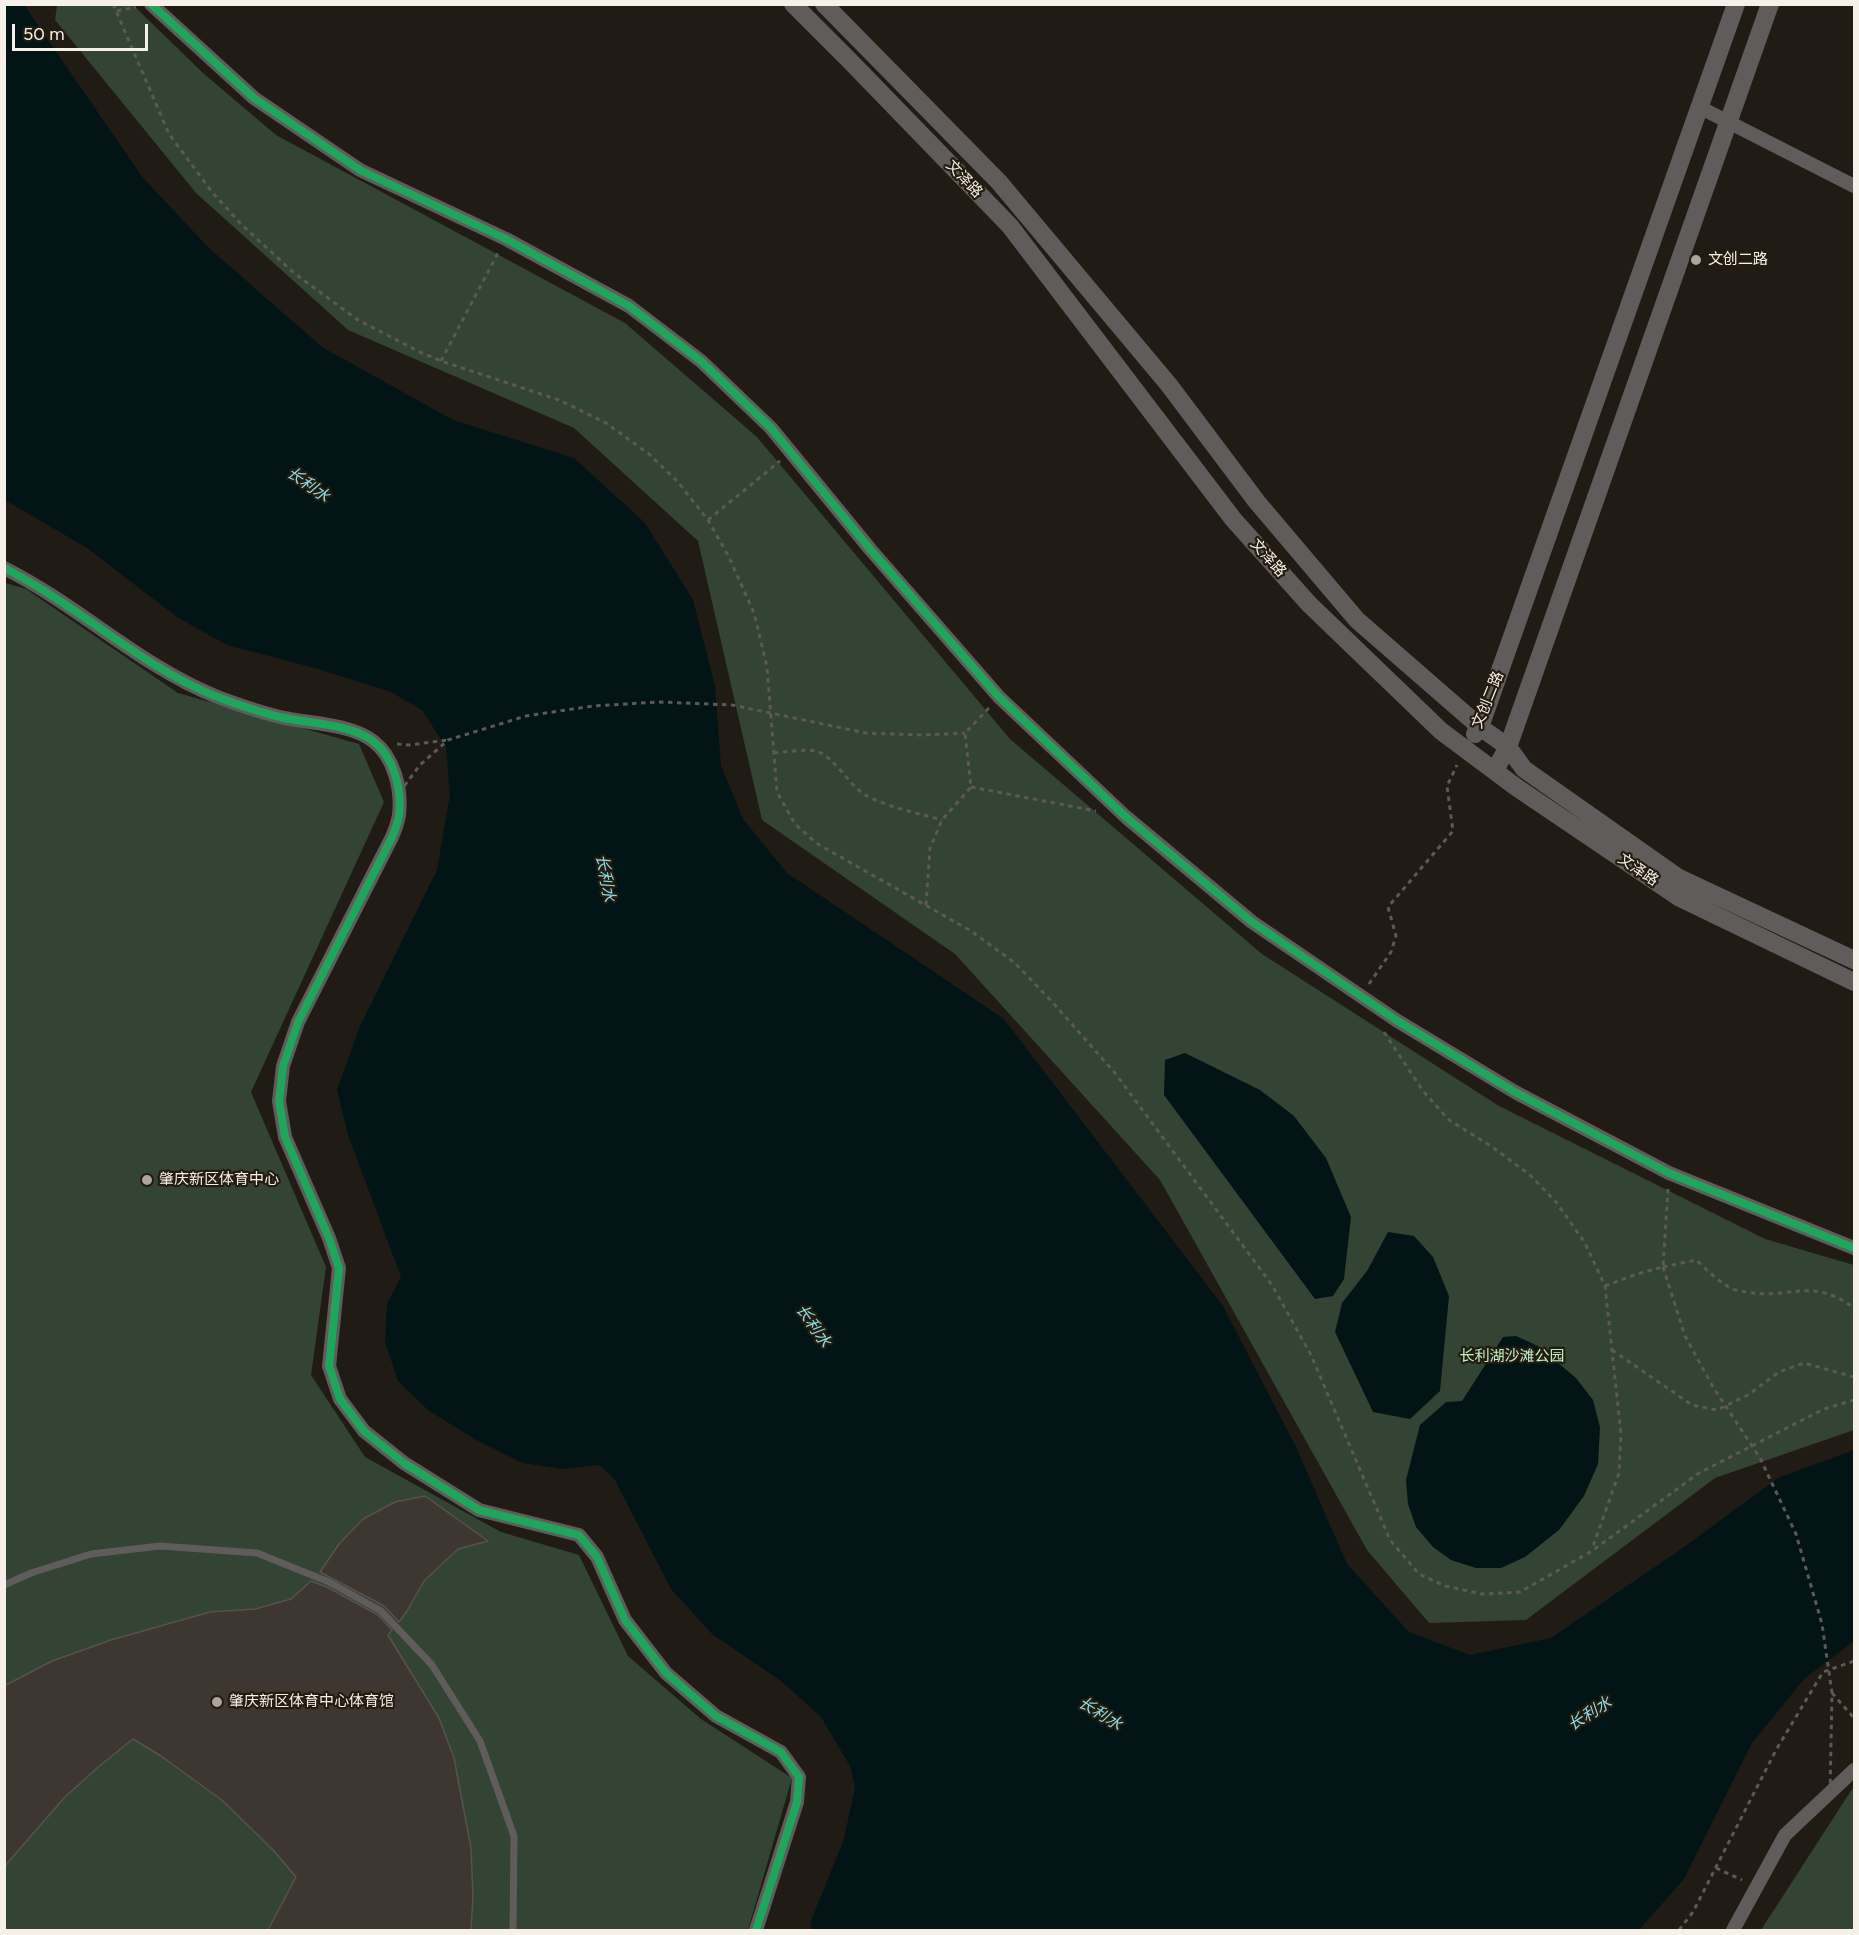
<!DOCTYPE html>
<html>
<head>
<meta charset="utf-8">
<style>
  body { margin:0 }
  #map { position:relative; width:1859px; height:1935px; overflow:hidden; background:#201b15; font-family:Figtree,sans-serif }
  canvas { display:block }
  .frame { position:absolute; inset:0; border:6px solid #f6f0e8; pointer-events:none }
  .scale { position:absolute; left:12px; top:24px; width:136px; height:27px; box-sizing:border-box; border:3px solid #f6f0e8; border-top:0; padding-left:8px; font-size:18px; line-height:21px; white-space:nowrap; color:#f6f0e8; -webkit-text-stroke:4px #251c10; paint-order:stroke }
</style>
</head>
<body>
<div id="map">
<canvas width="1859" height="1935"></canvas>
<div class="frame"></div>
<div class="scale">50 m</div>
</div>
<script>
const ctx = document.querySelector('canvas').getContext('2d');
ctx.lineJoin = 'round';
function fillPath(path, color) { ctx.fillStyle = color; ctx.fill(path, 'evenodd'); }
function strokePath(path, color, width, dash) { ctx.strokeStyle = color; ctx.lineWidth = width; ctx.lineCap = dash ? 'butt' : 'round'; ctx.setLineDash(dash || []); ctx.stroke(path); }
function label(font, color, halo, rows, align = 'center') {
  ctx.font = font + ' Figtree,"Noto Sans SC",sans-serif'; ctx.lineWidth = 4.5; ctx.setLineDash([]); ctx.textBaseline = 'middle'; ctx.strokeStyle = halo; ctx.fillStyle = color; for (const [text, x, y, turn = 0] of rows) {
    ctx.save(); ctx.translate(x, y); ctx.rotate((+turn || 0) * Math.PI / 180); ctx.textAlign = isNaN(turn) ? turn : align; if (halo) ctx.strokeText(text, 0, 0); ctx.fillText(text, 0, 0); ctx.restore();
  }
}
fillPath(new Path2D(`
  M57,5h76l70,68 73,62 349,188 132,114 253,302 252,215 237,152 266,133 89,26v165l-139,48 -189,142 -97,3 -62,-73 -207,-370 -205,-226 -193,-134 -64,-279 -124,-113 -226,-98 -152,-137 -141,-173z
  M5,583l21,6 152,104 181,51 25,58 -133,290 75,175 -15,108 54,82 136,75 78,23 49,101 73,63 91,59 -44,152h-743z
  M1854,1786v144h-93z`), '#334334');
fillPath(new Path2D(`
  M4,5h20l119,173 66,70 113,99 131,73 121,38 71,65 48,77 22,86 6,80 22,53 44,54 217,146 219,287 73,141 51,117 62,68 61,23 81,-17 133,-91 94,-69 76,-28v191l-50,38 -52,64 -68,136 -45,51h-829l1,-9 33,-82 11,-52 -5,-21 -29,-49 -40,-36 -69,-47 -41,-45 -57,-111 -15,-13 -35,4 -41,-6 -47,-23 -48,-30 -30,-29 -13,-39 2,-38 14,-27 -53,-142 -11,-45 23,-64 77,-156 13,-75 -4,-48 -24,-37 -31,-18 -76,-24 -88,-23 -50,-28 -90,-69 -82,-48z
  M1185,1053l75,37 34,26 32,42 25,59 -7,62 -11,17 -18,3 -151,-204 1,-35z
  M1388,1232l26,4 19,21 16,39 -9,95 -30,28 -37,-7 -38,-80 7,-29 25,-32z
  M1516,1336l22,10 38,32 17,22 7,27 -2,37 -14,32 -25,34 -34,27 -24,11h-25l-25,-8 -18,-13 -17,-20 -8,-23 -2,-24 14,-55 26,-23 16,-1 41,-64z`), '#031416');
const building = new Path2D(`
  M425,1496l63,45 -30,8 -34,32 -17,30 -8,11 -15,-16 -64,-34 19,-28 24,-25 32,-17z
  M311,1581l16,6 51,28 14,15 -4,5 51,83 15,40 17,90 2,48 -2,34h-203l28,-53 -22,-26 -51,-50 -62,-45 -28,-17 -36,29 -33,30 -60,69v-181l48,-25 59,-21 99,-28 45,-3 36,-10z`);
fillPath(building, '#3e3631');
strokePath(building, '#58524e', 1.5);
strokePath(new Path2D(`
  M113,4l56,130 43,58 30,33 52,48 64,47 62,32 21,9 118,39 47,23 43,31 28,27 31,39 21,37 25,56 13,54 10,125 18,32 21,19 155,88 44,32 40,42 60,68 157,212 39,70 79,185 29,34 26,12 37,8 38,-2 72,-41 107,-78 125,-64 30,-9
  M117,11l19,-4
  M441,361l58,-110
  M708,520l72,-59
  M397,744l12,1 39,-5
  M774,753c9,-1 34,-4 42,-2 18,5 34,36 51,45 23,12 51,17 75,24
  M971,787l125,24
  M926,905l4,-57 12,-28 29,-33 -6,-54 25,-26
  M1369,984l22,-32 5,-16 -8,-29 65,-76 -6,-45 10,-21
  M1384,1032l39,59 26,29 42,26 39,29 26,27 29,41 20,43 16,148 -2,39 -27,76
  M1663,1267l33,-7c9,8 26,25 37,29 3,2 9,2 13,3 44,8 65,-16 108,16
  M1605,1286l32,-12 26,-7 5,-78
  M1612,1350l80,55 25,5 31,-15 31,-23 25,-9 50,14
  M1832,1693l22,25
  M1716,1868l26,12
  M1679,1930l14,-18 83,-162 47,-78 31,-11`), '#5c5956', 3, [4.5, 4.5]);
strokePath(new Path2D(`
  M4,1585l27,-12 60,-19 69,-8 97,7 72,29 52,29 51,54 48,76 34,95 -1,94`), '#5f5c5b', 7);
strokePath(new Path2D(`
  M151,4l103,94 106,72 146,69 123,67 72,55 70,67 99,121 129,148 127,120 126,105 144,98 119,72 154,81 185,75
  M1699,107l155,79
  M4,568c74,37 135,97 211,128 21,8 44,16 65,21 29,7 69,6 93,24 21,16 29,48 26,74 -1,7 -4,15 -7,22l-94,185 -15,44 -4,35 6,36 44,101 10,30 -10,98 11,33 24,32 40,32 75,47 100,25 18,22 28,63 41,53 50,43 65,36 18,25 -2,25 -41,128
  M1733,1930l52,-95 69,-65`), '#5f5c5b', 14);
strokePath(new Path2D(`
  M793,4l58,58 159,164 223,293 76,85 132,127 75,56 164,111 174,84
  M824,4l175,178 170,203 88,117 100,118 123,107 28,20 16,22 155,109 175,82
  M1475,734l5,-7 256,-723
  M1495,770l13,-23 262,-743`), '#5f5c5b', 18);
strokePath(new Path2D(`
  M399,793l21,-28 28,-25 78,-24 67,-10 66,-4 73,3 134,28 56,2 43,-2
  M1663,1267l22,69 28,51 47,71 36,76 26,90 10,69 -2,101`), '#5c5956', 3, [4.5, 4.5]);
strokePath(new Path2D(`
  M151,4l103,94 106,72 146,69 123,67 72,55 70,67 99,121 129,148 127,120 126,105 144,98 119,72 154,81 185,75
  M4,568c74,37 135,97 211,128 21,8 44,16 65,21 29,7 69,6 93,24 21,16 29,48 26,74 -1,7 -4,15 -7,22l-94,185 -15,44 -4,35 6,36 44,101 10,30 -10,98 11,33 24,32 40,32 75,47 100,25 18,22 28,63 41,53 50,43 65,36 18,25 -2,25 -41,128`), '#20a55d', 8);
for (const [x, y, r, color] of [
  [1696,260,6,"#aba59e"],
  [147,1180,6,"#aba59e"],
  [217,1702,6,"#aba59e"]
]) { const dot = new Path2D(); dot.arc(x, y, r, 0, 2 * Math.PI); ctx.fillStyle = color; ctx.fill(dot); strokePath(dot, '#251c10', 2); }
label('15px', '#f6f0e8', '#251c10', [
  ["文泽路",964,179,46],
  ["文泽路",1268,558,48],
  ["文创二路",1488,700,-68],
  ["文泽路",1638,870,34]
]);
label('15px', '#f6f0e8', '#251c10', [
  ["文创二路",1708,260],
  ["肇庆新区体育中心",159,1180],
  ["肇庆新区体育中心体育馆",229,1702]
], 'left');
label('15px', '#bff2c7', '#251c10', [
  ["长利湖沙滩公园",1512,1357]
]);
label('italic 16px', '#8edbe8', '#251c10', [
  ["长利水",308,485,35],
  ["长利水",605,878,80],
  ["长利水",813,1326,55],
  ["长利水",1100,1714,32],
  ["长利水",1590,1714,-32]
]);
</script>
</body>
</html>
